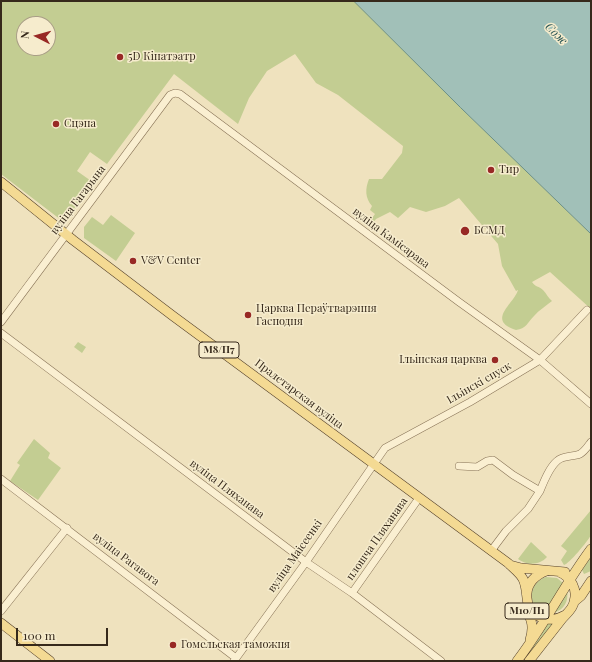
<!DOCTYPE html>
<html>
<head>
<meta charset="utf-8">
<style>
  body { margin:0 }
  #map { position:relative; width:592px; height:662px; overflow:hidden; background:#efe2be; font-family:"Playfair Display",serif }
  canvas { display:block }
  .frame { position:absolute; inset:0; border:2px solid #36291b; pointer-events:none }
  .north { position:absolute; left:16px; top:16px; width:40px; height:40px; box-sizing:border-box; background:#f6eccd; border:1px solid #a99e86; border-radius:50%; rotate:276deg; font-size:11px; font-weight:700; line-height:16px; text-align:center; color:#36291b }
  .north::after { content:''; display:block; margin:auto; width:14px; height:18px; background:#982925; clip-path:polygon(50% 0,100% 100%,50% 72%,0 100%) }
  .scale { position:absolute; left:16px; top:628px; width:92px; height:18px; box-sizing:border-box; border:2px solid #36291b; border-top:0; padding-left:5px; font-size:12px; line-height:14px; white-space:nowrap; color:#36291b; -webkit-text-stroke:3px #f6eccd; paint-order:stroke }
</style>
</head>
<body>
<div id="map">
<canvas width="592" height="662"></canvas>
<div class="frame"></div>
<div class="north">N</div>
<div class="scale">100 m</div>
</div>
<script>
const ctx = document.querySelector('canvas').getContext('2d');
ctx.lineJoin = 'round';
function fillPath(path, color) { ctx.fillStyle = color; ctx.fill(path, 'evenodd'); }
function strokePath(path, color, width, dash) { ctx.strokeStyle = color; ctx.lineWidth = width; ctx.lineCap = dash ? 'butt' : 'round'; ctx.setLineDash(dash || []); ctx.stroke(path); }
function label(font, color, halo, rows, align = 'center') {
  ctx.font = font + ' "Playfair Display",serif'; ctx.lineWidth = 3; ctx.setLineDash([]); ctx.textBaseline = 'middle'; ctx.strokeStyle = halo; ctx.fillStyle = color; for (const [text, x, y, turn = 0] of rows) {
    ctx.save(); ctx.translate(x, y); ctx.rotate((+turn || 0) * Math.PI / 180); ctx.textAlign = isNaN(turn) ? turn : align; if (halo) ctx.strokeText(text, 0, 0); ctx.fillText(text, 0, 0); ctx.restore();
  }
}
fillPath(new Path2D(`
  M1,1h353l107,107 130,126v75l-41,-37 -18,10c3,5 7,4 11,8 4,4 5,8 9,11 -6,5 -13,9 -18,15 -6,6 -8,13 -18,14 -30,-10 -2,-26 2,-40l-2,1 -14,-25 -4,-22 -39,-46 -14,8 -19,6 -16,-5 -12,11 -8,-6 -14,7 -3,4 -3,-2 5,-7 -5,-4 2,-4c-7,-8 -7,-17 -3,-27h13l20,-26 1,-7 -65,-51 -22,-12 -21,-29 -28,17 -18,27 -11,26 -64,-50 -67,90 -17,-12 -13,19 17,12 -29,40 -64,-49zM24,24h24v24h-24z
  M111,215l24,18 -19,28 -32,-23v-11l8,-10 11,8z
  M78,342l8,5 -4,6 -8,-6z
  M34,439l16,14 -2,5 13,10 -23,32 -28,-19 10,-16 -3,-2z
  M591,510c0,6 1,20 0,25 -3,6 -22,29 -27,30l-3,-5 6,-9 -6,-5z
  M531,542l16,15c-7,8 -20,9 -29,2z
  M591,557v14l-7,3 -2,-4z
  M546,577l11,1 6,5 -17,30c-20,-6 -18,-30 0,-36z
  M567,590c2,12 -3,19 -13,23z
  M548,622h7l-30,39h-3l18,-24z`), '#c3cd92');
const water = new Path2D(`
  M354,1h237v233l-130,-126z`);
fillPath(water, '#a1c0b8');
strokePath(water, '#698e86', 1);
const minor = new Path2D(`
  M1,322l169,-227 5,-2 5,1 279,208 81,58 51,44
  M1,333l305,229 46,31 89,68
  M459,466l18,1 10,-6 6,-1 20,15 27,16c4,-10 9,-23 17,-30 6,-6 16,-4 23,-7 5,-3 8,-8 11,-12
  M1,479l235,179
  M491,551l15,-20 22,-22 12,-18
  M352,593l67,-95
  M1,611l66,-83
  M234,661l72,-99 79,-114 85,-46 70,-42 47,-50`);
const major = new Path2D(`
  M1,182l72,58 100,76 335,247c5,5 12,10 15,16 4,8 3,17 5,25 6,16 24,19 37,11
  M510,565l11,3 44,4
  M527,593c1,-11 9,-18 19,-22
  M575,601l6,-5 10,-15
  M525,608c7,11 9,19 5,32
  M1,623l49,38
  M517,661c27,-35 47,-76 74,-112
  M529,661c11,-14 22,-28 33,-42 4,-5 11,-10 12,-17 4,-13 -3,-25 -15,-30`);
strokePath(minor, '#877256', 8);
strokePath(major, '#54402b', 10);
strokePath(minor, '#faefd1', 7);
strokePath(major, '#f4da93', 9);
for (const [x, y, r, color] of [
  [120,57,4,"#982925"],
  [56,124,4,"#982925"],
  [491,170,4,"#982925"],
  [465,231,5,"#982925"],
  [133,261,4,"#982925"],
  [248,315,4,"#982925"],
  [495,360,4,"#982925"],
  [173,645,4,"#982925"]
]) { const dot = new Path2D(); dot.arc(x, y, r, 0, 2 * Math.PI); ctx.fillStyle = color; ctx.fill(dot); strokePath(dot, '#f6eccd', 1.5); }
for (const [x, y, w] of [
  [219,350,40],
  [527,611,44]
]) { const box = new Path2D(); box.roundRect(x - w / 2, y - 8, w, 16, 3); ctx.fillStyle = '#f6eccd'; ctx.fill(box); strokePath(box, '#36291b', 1); }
label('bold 10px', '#36291b', null, [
  ["М8/П7",219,350],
  ["М10/П1",527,611]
]);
label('11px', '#36291b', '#f6eccd', [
  ["5D Кінатэатр",128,57],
  ["Сцэна",64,124],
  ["Тир",499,170],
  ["БСМД",474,231],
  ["V&V Center",141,261],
  ["Царква Пераўтварэння",256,309],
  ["Гасподня",256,322],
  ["Ільінская царква",487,360,"right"],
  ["Гомельская таможня",181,645]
], 'left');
label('11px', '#36291b', '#f6eccd', [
  ["вуліца Гагарына",78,200,-53],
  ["вуліца Камісарава",391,238,37],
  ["Ільінскі спуск",479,383,-30],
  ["Пралетарская вуліца",299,394,37],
  ["вуліца Пляханава",227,489,37],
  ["плошча Пляханава",377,539,-55],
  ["вуліца Маісеенкі",295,556,-55],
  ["вуліца Рагавога",126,559,37]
]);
label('italic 12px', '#2a5655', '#f6eccd', [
  ["Сож",556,34,44]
]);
</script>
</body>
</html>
